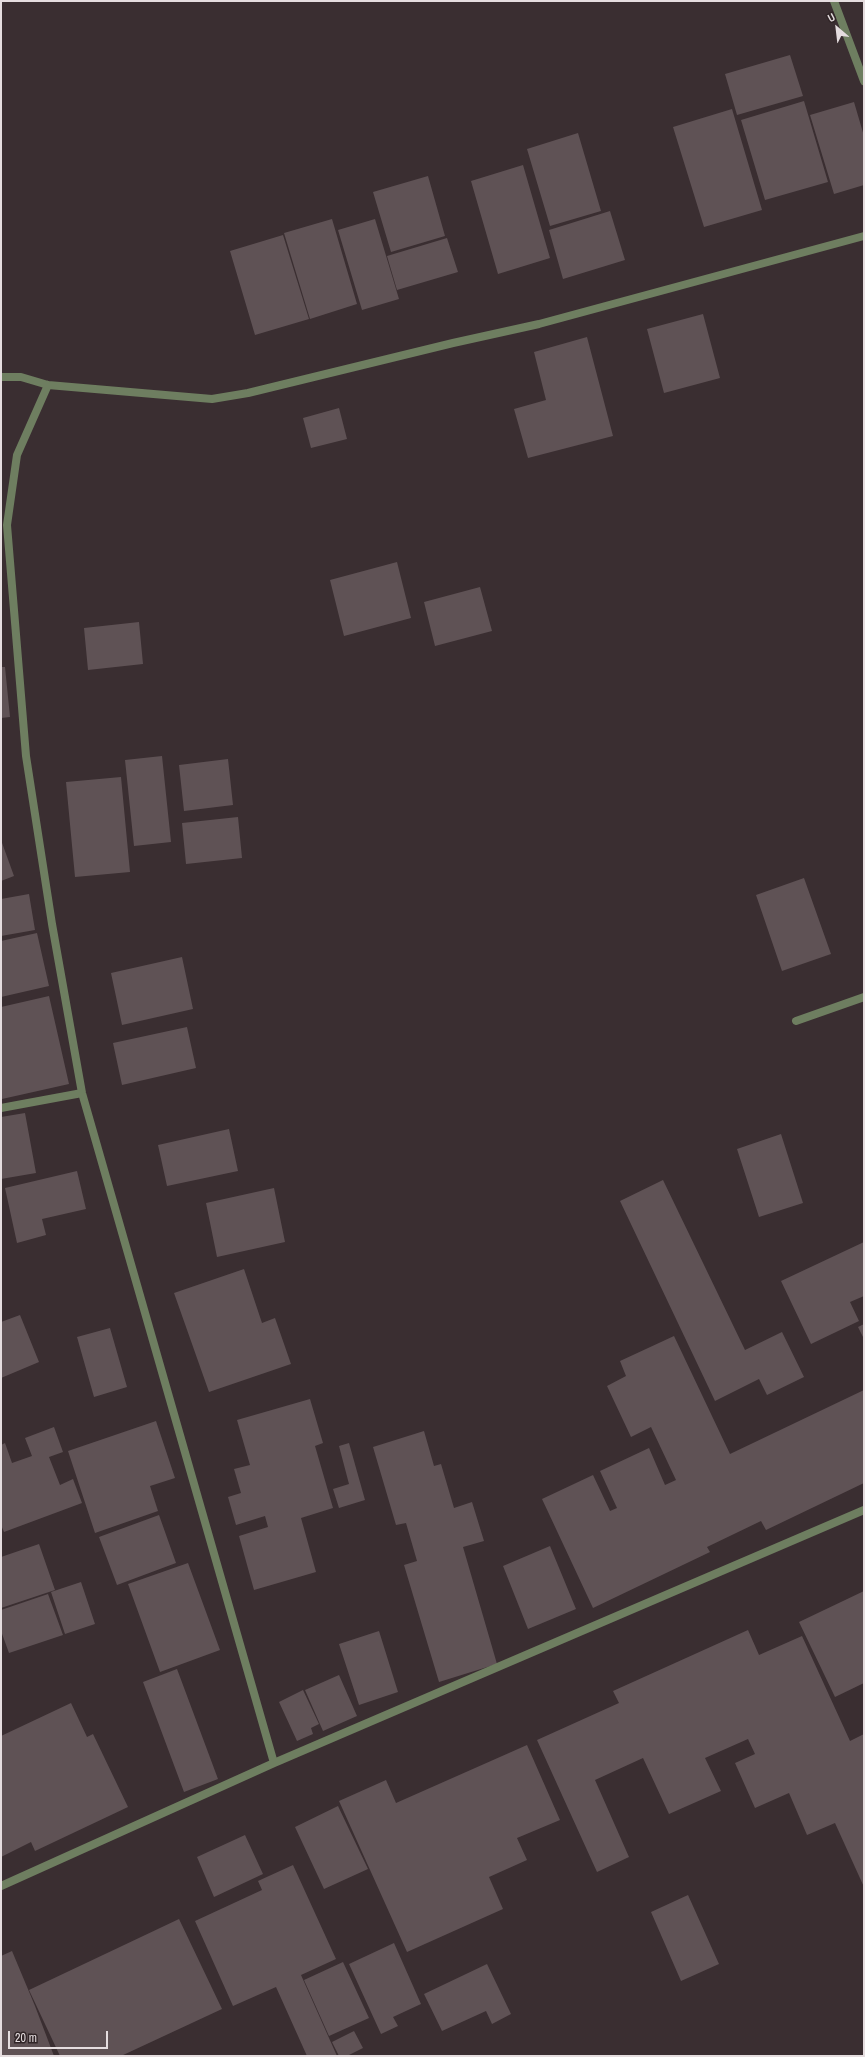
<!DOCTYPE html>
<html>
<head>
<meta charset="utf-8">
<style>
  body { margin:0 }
  #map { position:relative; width:865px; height:2057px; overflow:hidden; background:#3a2e31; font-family:"Archivo Narrow",sans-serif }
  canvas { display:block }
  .frame { position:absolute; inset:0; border:2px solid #e5dddf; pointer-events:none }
  .north { position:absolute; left:817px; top:8px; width:40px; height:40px; -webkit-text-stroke:3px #302527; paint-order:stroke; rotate:332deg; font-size:11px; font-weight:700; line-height:16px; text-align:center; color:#e5dddf }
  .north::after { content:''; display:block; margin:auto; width:14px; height:18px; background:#e5dddf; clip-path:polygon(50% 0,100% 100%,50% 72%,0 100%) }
  .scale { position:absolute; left:8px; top:2031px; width:100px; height:18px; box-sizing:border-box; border:2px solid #e5dddf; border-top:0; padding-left:5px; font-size:12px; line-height:14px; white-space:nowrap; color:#e5dddf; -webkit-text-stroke:3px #302527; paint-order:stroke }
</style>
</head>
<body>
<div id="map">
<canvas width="865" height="2057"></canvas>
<div class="frame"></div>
<div class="north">U</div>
<div class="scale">20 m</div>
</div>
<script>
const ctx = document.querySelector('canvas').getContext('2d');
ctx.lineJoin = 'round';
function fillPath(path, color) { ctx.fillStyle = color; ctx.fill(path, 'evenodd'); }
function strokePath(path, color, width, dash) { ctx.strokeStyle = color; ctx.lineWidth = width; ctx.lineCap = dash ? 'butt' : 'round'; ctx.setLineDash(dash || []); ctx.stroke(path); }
fillPath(new Path2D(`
  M790,55l13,41 -66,19 -12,-41z
  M804,101l24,81 -63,18 -24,-80z
  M854,102l10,34v49l-30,9 -24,-79z
  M732,109l30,101 -58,17 -31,-100z
  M578,133l23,78 -51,15 -23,-77z
  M523,165l27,93 -52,16 -27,-93z
  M428,176l17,60 -54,16 -18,-60z
  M610,211l15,49 -62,19 -14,-49z
  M332,219l25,85 -47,15 -26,-86z
  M375,219l24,80 -37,11 -24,-80z
  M283,235l26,84 -54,16 -25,-84z
  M447,238l11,34 -61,18 -10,-34z
  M703,314l17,64 -56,15 -17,-64z
  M587,337l26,99 -85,22 -14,-49 32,-9 -12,-48z
  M339,408l8,31 -36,9 -8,-30z
  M397,562l14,56 -67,18 -14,-56z
  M480,587l12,44 -57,15 -11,-44z
  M139,622l4,42 -55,6 -4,-42z
  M1,667h4l5,50 -9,1z
  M162,756l9,86 -37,4 -9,-86z
  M228,759l5,46 -49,6 -5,-46z
  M121,777l9,95 -55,5 -9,-95z
  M238,817l4,41 -56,6 -4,-41z
  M1,840l13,36 -13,5z
  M804,878l27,76 -49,17 -26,-76z
  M29,894l6,36 -34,6v-37z
  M37,933l12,53 -48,11v-56z
  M182,957l11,52 -71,16 -11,-52z
  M49,996l20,88 -67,15 -1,-92z
  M187,1027l9,41 -74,17 -9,-42z
  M25,1113l11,60 -35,6v-62z
  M229,1129l9,42 -71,15 -9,-41z
  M781,1134l22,69 -44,14 -22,-68z
  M77,1171l9,38 -44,10 4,16 -29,8 -12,-55z
  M663,1180l82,170 37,-18 22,45 -37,18 -8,-16 -44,22 -95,-200z
  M274,1188l11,54 -68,15 -11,-54z
  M864,1242v54l-14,6 9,19 -48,23 -30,-63z
  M244,1269l18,54 13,-5 16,46 -82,28 -35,-99z
  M20,1315l19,47 -38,16v-56z
  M864,1324v15l-6,-12z
  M110,1328l17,59 -33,10 -17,-60z
  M674,1336l56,118 134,-64v93l-98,47 -5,-9 -54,26 3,5 -117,56 -51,-109 51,-24 17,36 7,-3 -17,-37 49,-23 16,37 11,-5 -25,-53 -20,10 -24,-51 19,-10 -6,-15z
  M310,1399l13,44 -8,3 18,62 -32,10 15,54 -62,18 -15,-54 29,-9 -3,-11 -29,9 -8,-28 13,-4 -7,-24 16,-4 -13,-45z
  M156,1421l19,57 -25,8 8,25 -63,22 -27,-82z
  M54,1427l9,25 -14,5 11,28 13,-6 9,24 -78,29 -3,-7v-80l4,-2 7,20 20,-7 -7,-18z
  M424,1431l10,35 7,-2 13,44 18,-6 12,39 -21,6 34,117 -58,18 -35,-117 13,-4 -11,-38 -10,2 -23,-78z
  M349,1443l16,57 -26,8 -6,-19 16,-5 -10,-38z
  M159,1515l17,48 -59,22 -18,-48z
  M39,1544l16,46 -54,18v-51z
  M550,1546l26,63 -48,20 -25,-63z
  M188,1563l32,87 -60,22 -32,-88z
  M81,1582l14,42 -30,10 -14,-42z
  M864,1591v92l-29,14 -36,-75z
  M48,1594l15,41 -54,18 -8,-22v-21z
  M748,1630l11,25 43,-19 48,105 14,-7v153l-29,-64 -28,12 -18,-42 -34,15 -20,-45 20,-9 -7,-15 -43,19 16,33 -52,23 -26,-56 -48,22 34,77 -32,15 -60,-132 82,-37 -6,-12z
  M379,1631l19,61 -39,13 -20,-61z
  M177,1669l41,110 -34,13 -41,-110z
  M339,1675l18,41 -34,15 -18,-41z
  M303,1690l16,34 -8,4 2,6 -16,7 -18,-39z
  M71,1703l16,34 6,-3 35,73 -93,44 -4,-9 -30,15v-121z
  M527,1745l33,75 -43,18 10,22 -38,17 14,32 -96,43 -68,-151 47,-21 10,23z
  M338,1806l30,63 -44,20 -29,-62z
  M245,1835l18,39 -49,23 -17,-40z
  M293,1865l43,94 -35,16 36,81h-30l-31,-69 -43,19 -38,-85 67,-31 -4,-9z
  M688,1895l31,69 -38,17 -30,-69z
  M179,1919l43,90 -101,47h-61l-31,-66z
  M394,1943l27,61 -28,13 5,9 -17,8 -32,-70z
  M12,1951l23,55 19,50h-53v-100z
  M343,1962l26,56 -40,18 -25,-56z
  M487,1964l24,50 -19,10 -6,-13 -44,20 -18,-37z
  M354,2031l9,17 -16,8h-8l-7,-14z`), '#5f5255');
strokePath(new Path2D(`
  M1,377h20l27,8 164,14 36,-6 205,-50 86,-19 325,-88
  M48,385l-31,70 -10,70 19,231 26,168 30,169 192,670
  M796,1021l68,-24
  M1,1108l81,-15
  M1,1886l273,-123 590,-253`), '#6e7e60', 8);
strokePath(new Path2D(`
  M834,1l30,80`), '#6e7e60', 8);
</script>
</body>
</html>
